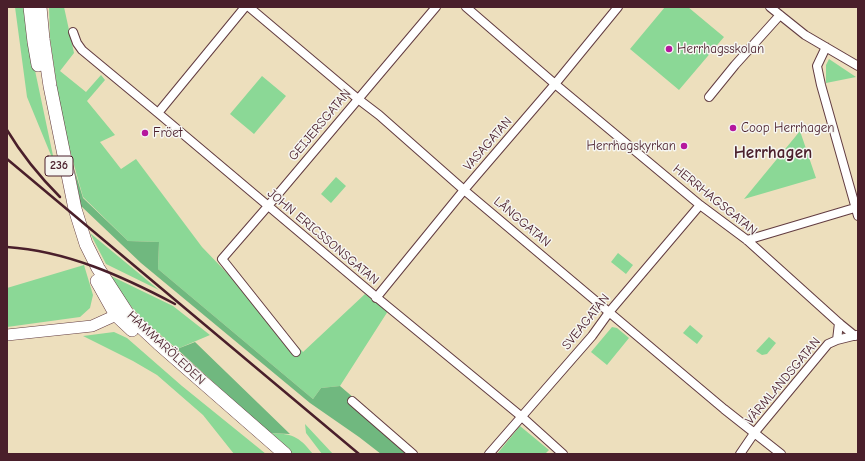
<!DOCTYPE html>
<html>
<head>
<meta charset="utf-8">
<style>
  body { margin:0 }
  #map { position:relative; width:865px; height:461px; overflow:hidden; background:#eddfbd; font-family:"Comic Neue",sans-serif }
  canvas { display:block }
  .frame { position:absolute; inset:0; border:8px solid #4a1f2b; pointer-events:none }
</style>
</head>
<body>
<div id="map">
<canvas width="865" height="461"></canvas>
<div class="frame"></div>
</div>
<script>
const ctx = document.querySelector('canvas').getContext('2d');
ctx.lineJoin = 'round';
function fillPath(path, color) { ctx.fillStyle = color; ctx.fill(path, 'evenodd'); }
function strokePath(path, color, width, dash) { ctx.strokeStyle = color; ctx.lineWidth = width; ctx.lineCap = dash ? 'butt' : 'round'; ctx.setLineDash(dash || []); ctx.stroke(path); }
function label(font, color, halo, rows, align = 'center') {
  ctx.font = font + ' "Comic Neue",sans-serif'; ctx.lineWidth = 3; ctx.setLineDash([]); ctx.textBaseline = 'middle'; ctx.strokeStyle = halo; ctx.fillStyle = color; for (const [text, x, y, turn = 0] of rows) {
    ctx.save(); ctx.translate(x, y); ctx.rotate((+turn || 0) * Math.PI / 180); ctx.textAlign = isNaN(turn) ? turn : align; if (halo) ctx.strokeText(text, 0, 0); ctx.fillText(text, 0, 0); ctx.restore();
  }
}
fillPath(new Path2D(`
  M15,7h9l2,21 29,137 -28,-68z
  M49,7h15l10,46 -14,18 26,21 15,-17 4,5 -18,21 28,34 -15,7 21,27 15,-10 66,88 101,105 62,-58 23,17 -48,75 -19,2 -8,11 -155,-130 1,-27 -31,-1 -45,-44 -21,-75 -12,-83z
  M665,7h23l36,30 -45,53 -49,-41z
  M829,59l27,18 -30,6v-18z
  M262,76l24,20 -32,38 -24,-20z
  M800,131l16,47 -72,21z
  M336,177l10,9 -15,17 -10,-9z
  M90,233l69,57 -53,-26z
  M618,253l15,12 -7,9 -15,-12z
  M84,265l9,30 -3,13 -10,9 -73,10v-39z
  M111,276l62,30 37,29 -33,14 -34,-29 -21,-24z
  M690,325l13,11 -6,8 -14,-11z
  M612,327l5,1 12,10 -22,27 -16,-13z
  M114,332l13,6 55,48 84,68h-32l-31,-39 -46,-40 -24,-14 -50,-25z
  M769,337l7,6 -9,11 -5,1 -6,-4z
  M305,424l28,30h-11l-16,-21z
  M520,426l29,24 -4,4h-48z
  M269,433c23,1 29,2 44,21h-21z`), '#8bd896');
fillPath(new Path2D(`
  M74,168l9,30 45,43 31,1 -1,27 155,130 8,-11 19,-2 79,68h-38l-22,-17 -49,-34 -169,-140 -60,-57z
  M195,342l95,92 -21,-1 -92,-84z`), '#70b87f');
const street = new Path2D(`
  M249,7l109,92 21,16 85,75 260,219 57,45
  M466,7l89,77 145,121 47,35 92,83 16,13
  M770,7l35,28 53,31
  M73,32l4,11 5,7 76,63 223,188 141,116 41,37
  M826,47l-9,19 4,19 37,131
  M709,97l26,-32 45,-50
  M158,113l87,-106
  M747,240l111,-33
  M376,298l88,-108 91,-106 63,-77
  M837,340l20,-5
  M296,352l-74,-93 46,-53 168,-199
  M352,401l61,53
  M489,454l103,-118 18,-25 90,-106
  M740,454l15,-22 73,-88 9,-4 2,-17`);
const secondary = new Path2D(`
  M7,335l85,-9 31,-14`);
const primary = new Path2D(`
  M30,7l4,35 4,23
  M40,7l3,32 7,47 25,123 11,35 12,24 31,48 29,27 127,111
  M97,281l19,34 16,15`);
strokePath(street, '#623c41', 10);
strokePath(secondary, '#623c41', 12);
strokePath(primary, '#623c41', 14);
strokePath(street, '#fff', 8);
strokePath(secondary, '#fff', 11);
strokePath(primary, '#fff', 13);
strokePath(new Path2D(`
  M7,130c15,25 32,46 53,67
  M7,159l352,295
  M7,247c60,4 115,29 168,57`), '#4a1f2b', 2.5);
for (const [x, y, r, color] of [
  [669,49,4,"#b5179e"],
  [733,128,4,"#b5179e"],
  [145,133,4,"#b5179e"],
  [684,146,4,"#b5179e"]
]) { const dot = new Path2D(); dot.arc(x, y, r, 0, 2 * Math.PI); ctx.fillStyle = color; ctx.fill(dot); strokePath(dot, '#f6f6f2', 1.5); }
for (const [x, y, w] of [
  [59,166,28]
]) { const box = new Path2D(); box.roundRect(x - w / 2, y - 10, w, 20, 3); ctx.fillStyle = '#f6f6f2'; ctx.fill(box); strokePath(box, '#4a1f2b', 1); }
label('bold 12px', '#4a1f2b', null, [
  ["236",59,166]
]);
label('13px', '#4a1f2b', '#f6f6f2', [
  ["Herrhagsskolan",677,49],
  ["Coop Herrhagen",741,128],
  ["Fröet",153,133],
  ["Herrhagskyrkan",676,146,"right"]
], 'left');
label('13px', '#4a1f2b', '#f6f6f2', [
  ["GEIJERSGATAN",320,125,-50],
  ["VASAGATAN",488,144,-49],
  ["HERRHAGSGATAN",715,200,39],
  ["LÅNGGATAN",522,222,40],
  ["JOHN ERICSSONSGATAN",323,237,40],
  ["SVEAGATAN",586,322,-51],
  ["HAMMARÖLEDEN",166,348,43],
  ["VÄRMLANDSGATAN",783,381,-50]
]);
label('bold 17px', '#4a1f2b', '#f6f6f2', [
  ["Herrhagen",773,153]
]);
</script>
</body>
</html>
